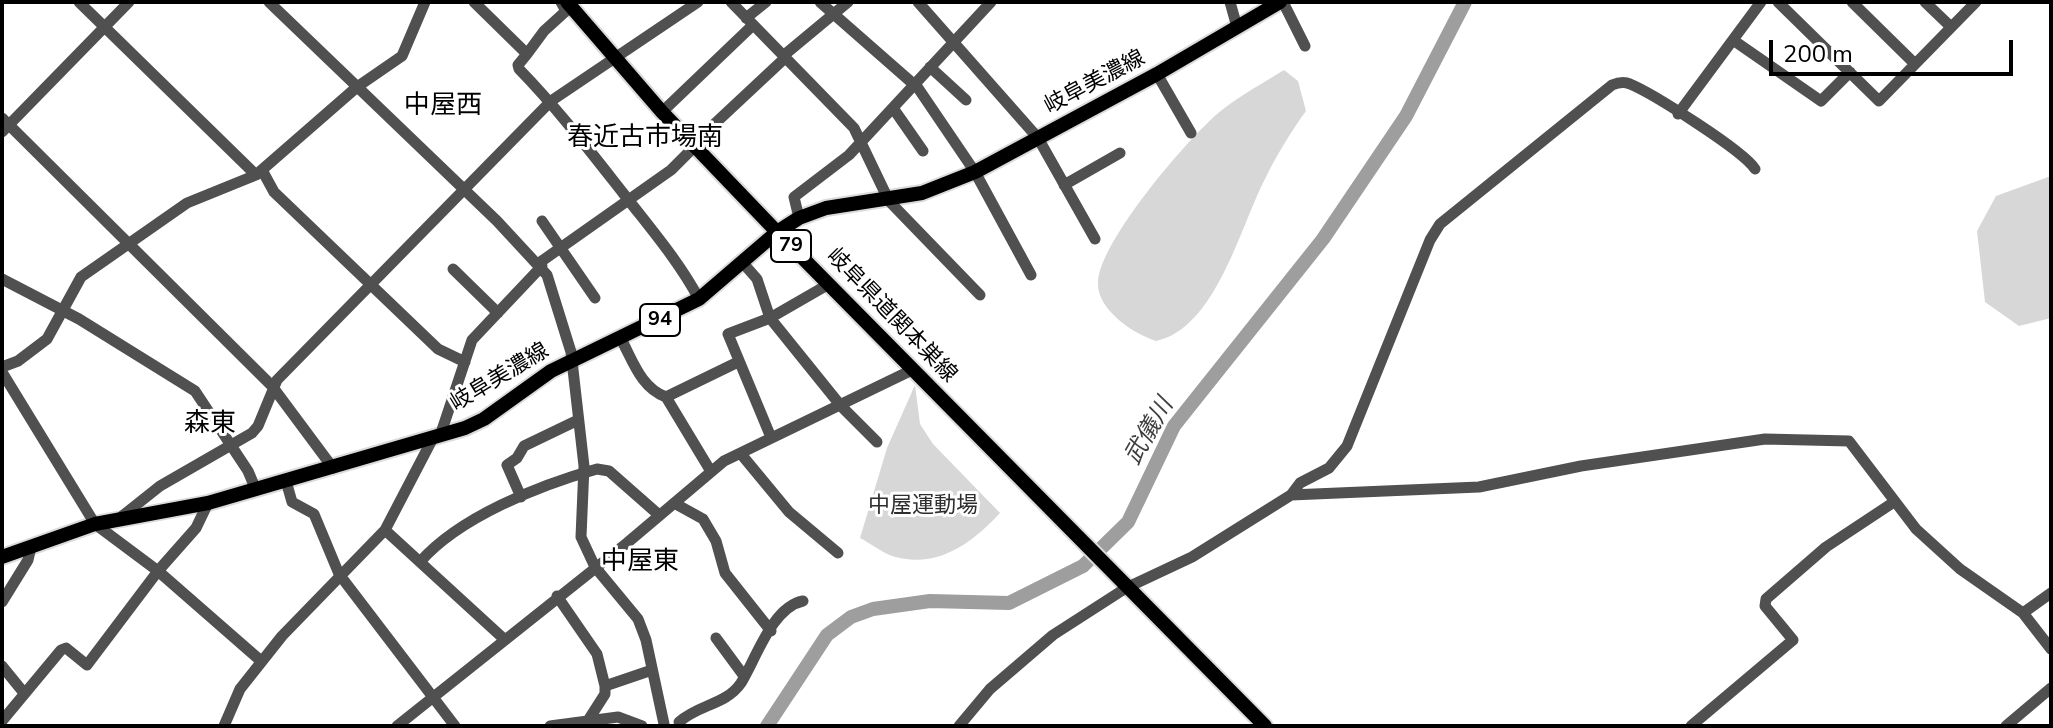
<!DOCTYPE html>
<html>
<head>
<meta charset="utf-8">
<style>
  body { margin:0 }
  #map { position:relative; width:2053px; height:728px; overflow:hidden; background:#fff; font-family:"Nunito Sans",sans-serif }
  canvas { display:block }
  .frame { position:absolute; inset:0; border:4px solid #000; pointer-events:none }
  .scale { position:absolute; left:1769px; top:40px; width:244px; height:36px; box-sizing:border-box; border:4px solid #000; border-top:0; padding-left:10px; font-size:24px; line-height:28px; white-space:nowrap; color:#000; -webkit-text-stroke:6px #fff; paint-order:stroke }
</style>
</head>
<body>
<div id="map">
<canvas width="2053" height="728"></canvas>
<div class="frame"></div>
<div class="scale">200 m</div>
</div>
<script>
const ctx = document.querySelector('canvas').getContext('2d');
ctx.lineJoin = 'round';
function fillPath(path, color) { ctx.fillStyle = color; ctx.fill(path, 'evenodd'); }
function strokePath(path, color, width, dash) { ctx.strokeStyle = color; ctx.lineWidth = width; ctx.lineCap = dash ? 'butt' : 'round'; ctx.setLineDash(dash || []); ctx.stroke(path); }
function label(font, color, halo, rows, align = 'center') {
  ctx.font = font + ' "Nunito Sans","Noto Sans JP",sans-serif'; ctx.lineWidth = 6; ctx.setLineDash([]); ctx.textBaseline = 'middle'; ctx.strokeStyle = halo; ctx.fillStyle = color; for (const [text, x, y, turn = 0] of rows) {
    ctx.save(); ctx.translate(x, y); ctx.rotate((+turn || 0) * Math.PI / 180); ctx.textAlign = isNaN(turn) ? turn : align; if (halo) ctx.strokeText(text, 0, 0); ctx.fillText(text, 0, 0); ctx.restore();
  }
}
fillPath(new Path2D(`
  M1284,70l14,11 8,30c-16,22 -30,45 -42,70 -24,47 -49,148 -108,160 -22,-7 -59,-31 -58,-58 0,-40 92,-148 124,-173 19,-15 41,-27 62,-40z
  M2051,176v142l-32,8 -34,-24 -8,-71 19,-35z
  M915,385l5,39 13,20 67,69c-26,28 -59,54 -100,45 -14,-2 -28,-14 -40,-20l27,-90z`), '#d7d7d7');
strokePath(new Path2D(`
  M767,726l60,-91 24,-18 22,-8 57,-8 79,2 74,-37 45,-44 46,-96 149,-187 83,-123 59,-114`), '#9e9e9e', 14);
const major = new Path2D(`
  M567,2l95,110 115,120 488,494
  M2,557l93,-33 113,-21 257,-75 19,-9 67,-48 148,-72 78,-67 22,-14 27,-10 96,-15 53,-21 182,-98 123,-72`);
strokePath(major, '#dbdbdb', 18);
strokePath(new Path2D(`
  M79,2l177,173
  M269,2l228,219 50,54 24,77 13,114 -3,71 14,30 43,52 8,21 18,84
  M474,2l53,52 -9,11 1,4c38,39 71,82 104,124 27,35 55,67 76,106
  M731,2l123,126 35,73 91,94
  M820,2l98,86 57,84 56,103
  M918,2l120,136 57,101
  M1230,2l7,25
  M1283,2l22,44
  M1778,2l101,99 97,-99
  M1852,2l63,62
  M1925,2l26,25
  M746,18l20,-16
  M1733,40l88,61 29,-29
  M527,54l17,-23 22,-20 -5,-9
  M783,56l65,-54
  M930,67l36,33
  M1157,74l34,59
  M893,108l30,43
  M662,112l91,-87
  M1678,114l83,-112
  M2,118l270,268 61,82
  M2,132l127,-130
  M693,144l92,-86
  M262,170l12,22 164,157 27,13
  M1064,185l56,-32
  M799,218l-5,-21 55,-42 142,-153
  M542,221l53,77
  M539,263l132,-93 24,-24
  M743,263l14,16 13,39 -42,16 42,101
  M453,269l45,44
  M2,279l77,40 116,72 53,80 8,19
  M829,284l-59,34 71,88 36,36
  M621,339c12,22 20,49 45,58l44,73
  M2,367l16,-6 29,-22 34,-62 106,-74 69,-28 101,-88 45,-31 23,-54
  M2,372l93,152 63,47 103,90
  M666,397l72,-35
  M440,436l32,-96 70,-74
  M741,454l48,58 49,41
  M286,481l6,21 22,12 25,60 116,152
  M1291,495l9,-12 29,-15 18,-22 83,-206 10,-16 172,-139c7,-3 12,-4 18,-1 22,9 114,67 125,85
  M521,497l-14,-32 10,-7 7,-12 52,-25
  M674,503l29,16 13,22 9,32 46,58
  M121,517l39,-31 92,-53 6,-7 19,-46 274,-279 147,-99
  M385,530l119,109
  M420,562c39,-45 120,-77 177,-93l12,2 50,44
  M557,596l40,58 8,32 47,-16
  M2,602l26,-42 3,-13
  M2023,613l28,-20
  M716,638l28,38
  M2,666l22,27
  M589,719l16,-25v-8
  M2,721l59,-71 5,-2 21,17 71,-94 38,-43 12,-25
  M679,722c20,-18 47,-17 62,-39 15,-24 31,-76 62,-82
  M224,726l16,-37 42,-53 103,-106 48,-92
  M397,726l230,-183 97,-82 188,-91
  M550,726l68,-9 24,9
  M959,726l31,-37 63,-54 73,-47 66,-31 99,-62 188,-8 102,-21 184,-27 84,2 67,88 44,40 63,44 28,36
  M1691,726l102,-86 -28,-34 1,-7 60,-52 68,-45
  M2006,726l45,-38`), '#505050', 11);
strokePath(major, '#000', 14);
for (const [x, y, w] of [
  [791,246,40],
  [660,320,40]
]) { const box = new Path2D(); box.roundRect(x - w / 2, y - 16, w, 32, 6); ctx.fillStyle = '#fff'; ctx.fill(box); strokePath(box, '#000', 2); }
label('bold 20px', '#000', null, [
  ["79",791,246],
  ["94",660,320]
]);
label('22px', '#000', '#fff', [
  ["岐阜美濃線",1095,83,-28],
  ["岐阜県道関本巣線",891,316,46],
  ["岐阜美濃線",500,378,-31]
]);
label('22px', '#2e2e2e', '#fff', [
  ["中屋運動場",923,507]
]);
label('italic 24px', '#3f3f3f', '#fff', [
  ["武儀川",1150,432,-60]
]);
label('26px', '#000', '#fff', [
  ["中屋西",443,107],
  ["春近古市場南",645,139],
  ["森東",210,425],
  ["中屋東",640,563]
]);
</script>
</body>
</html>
